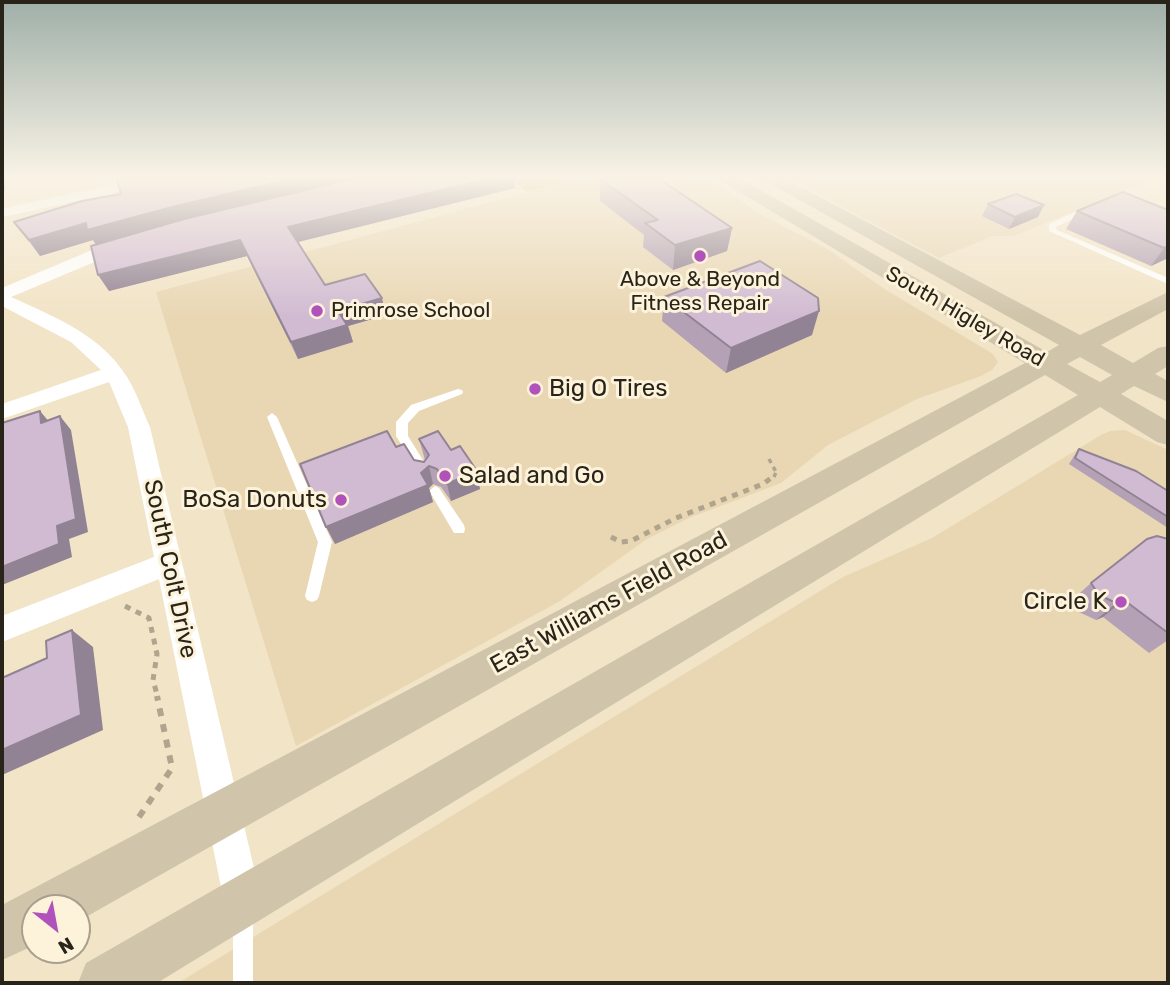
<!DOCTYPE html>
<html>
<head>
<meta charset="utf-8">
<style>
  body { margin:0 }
  #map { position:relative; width:1170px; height:985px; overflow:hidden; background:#f2e4c7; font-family:Rubik,sans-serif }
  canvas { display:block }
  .frame { position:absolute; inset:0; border:4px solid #292419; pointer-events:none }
  .north { position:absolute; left:21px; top:894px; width:70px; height:70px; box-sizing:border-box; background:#fdf2da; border:2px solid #a8a08d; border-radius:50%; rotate:149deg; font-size:19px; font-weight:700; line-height:28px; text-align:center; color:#292419 }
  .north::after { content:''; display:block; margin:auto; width:24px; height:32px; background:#b152bc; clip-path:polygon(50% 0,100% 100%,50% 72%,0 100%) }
</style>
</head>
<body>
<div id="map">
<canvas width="1170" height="985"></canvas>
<div class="frame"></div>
<div class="north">N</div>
</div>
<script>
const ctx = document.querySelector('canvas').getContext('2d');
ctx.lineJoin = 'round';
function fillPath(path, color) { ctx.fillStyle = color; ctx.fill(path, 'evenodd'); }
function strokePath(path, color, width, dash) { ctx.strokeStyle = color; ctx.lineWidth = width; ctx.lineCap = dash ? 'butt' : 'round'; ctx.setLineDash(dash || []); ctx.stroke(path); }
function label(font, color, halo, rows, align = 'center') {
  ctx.font = font + ' Rubik,sans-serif'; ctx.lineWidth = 6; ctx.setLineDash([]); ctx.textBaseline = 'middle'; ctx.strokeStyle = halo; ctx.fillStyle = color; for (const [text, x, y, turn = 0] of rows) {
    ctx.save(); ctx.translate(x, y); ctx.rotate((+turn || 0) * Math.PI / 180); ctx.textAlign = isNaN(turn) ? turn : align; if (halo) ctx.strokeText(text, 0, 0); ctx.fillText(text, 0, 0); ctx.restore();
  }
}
fillPath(new Path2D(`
  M581,178h129l50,36 69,36 54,38 110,66 5,8 -6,8 -11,6 -64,23 -89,46 -47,38 -92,35 -42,21 -87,62 -264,145 -140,-454z
  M787,178h369l-142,58h-21l-54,22z
  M1125,430l43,20v533h-990l665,-406 89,-39 169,-103 9,-4z`), '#e9d7b4');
fillPath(new Path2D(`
  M510,178h71l-54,14z`), '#dcbb73');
strokePath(new Path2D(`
  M769,459l7,13
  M774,477l2,-5`), '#afa48d', 3.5, [4.5, 4.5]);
strokePath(new Path2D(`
  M611,537l10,5 10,-1 45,-23 87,-34 11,-8
  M125,606l24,12 8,36 -4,26 5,18`), '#afa48d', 5, [6, 6]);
strokePath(new Path2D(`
  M139,817l33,-49 -15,-72`), '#afa48d', 6, [8, 8]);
fillPath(new Path2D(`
  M1086,207l7,2 -37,18 1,3 111,48v6l-119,-53v-7z
  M458,389l4,1 1,2 -1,2 -43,17 -11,12v13l23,37 -6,4 -4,-1 -25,-40v-14l15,-17z
  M272,413l5,4 55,125 -13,54 -2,4 -5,2 -5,-2 -2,-4 13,-54 -51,-125z
  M435,486l4,2 25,37 1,4 -1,4h-10l-23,-39 -2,-3z
  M243,907l7,3 3,7v66h-20v-66l3,-7z`), '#fff');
fillPath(new Path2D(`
  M143,178h28l-7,4 -162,35v-8z
  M125,241l6,2 2,3 -2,3 -27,9 -93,39c44,20 90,38 116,80 10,16 15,33 23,50l112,475 -6,13 -13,6 -13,-6 -6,-13 -65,-323 -157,63v-26l152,-59 -26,-130 -19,-45 -107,37v-15l99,-34 -30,-28 -69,-36v-18l90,-38z`), '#fff');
fillPath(new Path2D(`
  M716,178h23l308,174 12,-7 -299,-167h24l296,157 88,-43v17l-67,36 32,18 25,-15 10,-2v20l-13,8 13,7v21l-34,-16 -13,8 47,27v24l-11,-3 -57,-35 -943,576h-79l8,-20 992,-568 -33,-20 -968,547v-14h-42v37l-33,15v-55l1023,-542zM1080,357l32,18 -12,7 -33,-18z`), '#d0c5ab');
fillPath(new Path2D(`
  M117,178h397l1,10 -217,54 27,43 61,30 -38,11 5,16 -55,17 -51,-103 -138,35 -13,-46 -3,-5 -53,16 -26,-34 107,-28z
  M600,179l132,49 -5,23 -54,19 -30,-23 1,-12 -44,-34z
  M988,204l50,13 -29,12 -27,-13z
  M1168,210v48l-17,8 -85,-37 11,-18z
  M664,297l148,38 -86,38 -64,-52z
  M419,439l32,11 29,39 -29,12 -10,-14 -8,-3 -4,4 4,14 -98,42 61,-97 18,13 10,2 1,-2z
  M1079,449l89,42v37l-99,-64 5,-8z
  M1168,539v101l-19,13 -46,-36 -7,3 -17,-8 -8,-11 20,-18z`), '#b4a1b5');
fillPath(new Path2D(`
  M2,178h4l-1,12 -3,1z
  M295,178h68l-266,68 -4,-6 -53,16 -11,-16 57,-17 86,-16z
  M491,178h23l1,10 -221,55 -6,-16z
  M1044,205l-6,12 -29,12 6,-12z
  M732,228l-5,23 -54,19 2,-25z
  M240,240l7,16 -138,35 -11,-16z
  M1168,246v12l-17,8 13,-18z
  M382,298l4,17 -38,11 5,16 -55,17 -7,-17 47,-31z
  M819,311l-7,24 -86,38 5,-25z
  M40,411l11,13 -10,-1z
  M60,416l11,14 17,102 -19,7 3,18 -70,28v-18l55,-41z
  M429,466l4,18 -4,4 4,14 -98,42 -9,-17 95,-54z
  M477,471l3,18 -29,12 -4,-17z
  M1124,600l-21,17 -7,3 20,-17z
  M72,630l21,17 10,83 -101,45v-25z`), '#928394');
const building = new Path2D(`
  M117,178h178l-123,29 -85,23 -1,-7 -57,17 -15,-18 68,-21 39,-7z
  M356,178h135l-203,49 37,58 40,-11 17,24 -44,13 9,14 -56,17 -51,-102 -142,35 -7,-29 93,-27z
  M658,178l74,50 -57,17 -30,-22 13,-3 -58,-41z
  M1123,192l45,18v36l-4,2 -87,-37z
  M1016,194l28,11 -29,12 -27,-13z
  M760,261l58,37 1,13 -88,37 -67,-51z
  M40,411l1,12 19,-7 16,103 -19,7 2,18 -57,23v-144z
  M387,431l9,16 8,-3 10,16 10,2 5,-7 -10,-16 19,-8 13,19 9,-4 17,25 -30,13 -10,-15 -8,-3 -8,7 7,12 -102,42 -26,-63z
  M1079,449l57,22 32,20v26l-93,-59z
  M1157,536l11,3v94l-44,-33 -8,3 -17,-8 -8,-12 56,-44z
  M72,630l9,85 -79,35v-72l45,-20 -1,-17z`);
fillPath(building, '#d1bbd3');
strokePath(building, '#928394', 2);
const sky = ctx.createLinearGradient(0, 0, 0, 316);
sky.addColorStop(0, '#9fafa8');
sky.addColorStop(0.56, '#f9f3e6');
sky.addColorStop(1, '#f9f3e600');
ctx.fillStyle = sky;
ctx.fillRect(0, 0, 1170, 316);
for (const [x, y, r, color] of [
  [700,256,7,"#b152bc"],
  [317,311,7,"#b152bc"],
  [535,389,7,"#b152bc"],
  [445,476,7,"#b152bc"],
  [341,500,7,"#b152bc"],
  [1121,602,7,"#b152bc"]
]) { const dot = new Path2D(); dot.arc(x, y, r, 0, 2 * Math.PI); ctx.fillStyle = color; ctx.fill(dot); strokePath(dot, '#fdf2da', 2.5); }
label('21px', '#292419', '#fdf2da', [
  ["Above & Beyond",700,280],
  ["Fitness Repair",700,304],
  ["Primrose School",331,311,"left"]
]);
label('21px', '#292419', '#fdf2da', [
  ["South Higley Road",965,317,30]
]);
label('24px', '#292419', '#fdf2da', [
  ["Big O Tires",549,389],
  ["Salad and Go",459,476],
  ["BoSa Donuts",327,500,"right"],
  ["Circle K",1107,602,"right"]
], 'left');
label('24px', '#292419', '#fdf2da', [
  ["South Colt Drive",170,569,78],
  ["East Williams Field Road",609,603,-29]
]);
</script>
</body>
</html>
